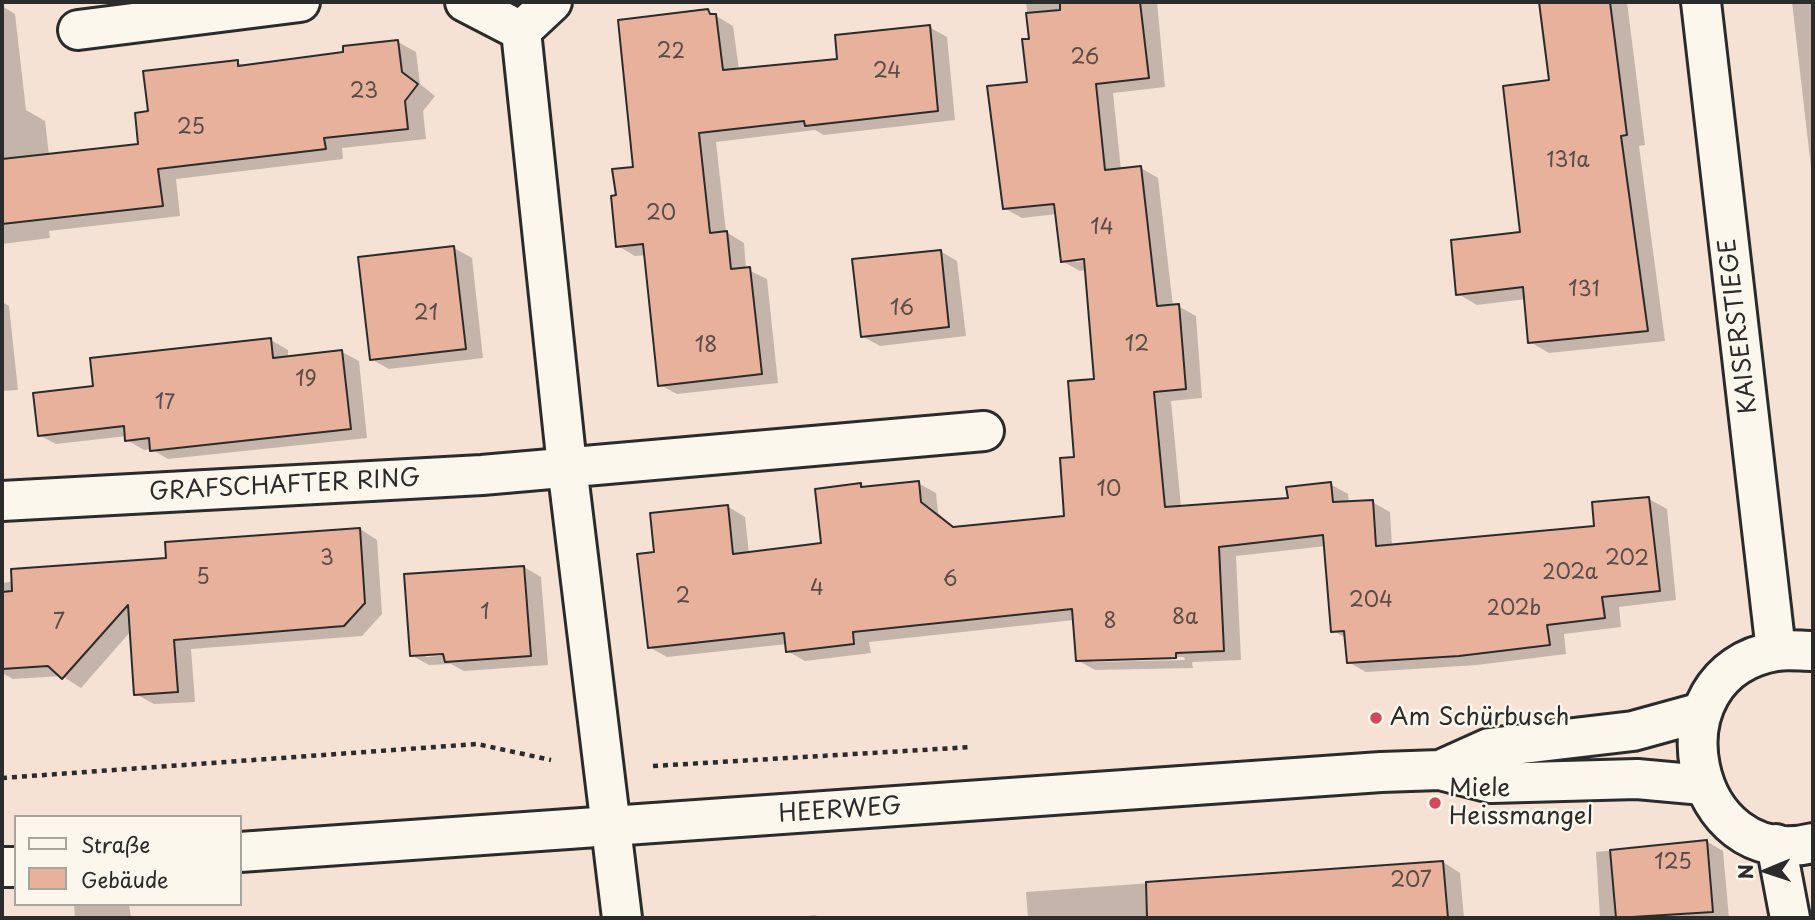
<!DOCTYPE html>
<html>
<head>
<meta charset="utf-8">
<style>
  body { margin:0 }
  #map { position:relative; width:1815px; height:920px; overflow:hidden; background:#f5e2d4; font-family:"Playpen Sans",sans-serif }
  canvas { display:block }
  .frame { position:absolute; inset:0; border:4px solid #2b2b2b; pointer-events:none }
  .legend { position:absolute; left:14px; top:815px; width:228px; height:91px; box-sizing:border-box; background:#fbf7ec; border:2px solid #a8a59f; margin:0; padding:9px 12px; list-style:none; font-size:21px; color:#2b2b2b }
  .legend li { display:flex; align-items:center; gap:14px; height:35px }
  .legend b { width:35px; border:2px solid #a8a59f }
  .north { position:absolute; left:1731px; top:836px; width:70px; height:70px; -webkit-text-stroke:5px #fbf7ec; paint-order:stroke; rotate:268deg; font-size:19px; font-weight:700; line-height:28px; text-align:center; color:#2b2b2b }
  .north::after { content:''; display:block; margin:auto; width:24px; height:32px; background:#2b2b2b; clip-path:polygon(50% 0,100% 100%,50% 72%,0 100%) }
</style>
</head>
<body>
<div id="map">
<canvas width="1815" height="920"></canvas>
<div class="frame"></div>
<ul class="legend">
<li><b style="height:9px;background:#fbf7ec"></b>Straße</li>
<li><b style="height:19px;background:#e7b19c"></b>Gebäude</li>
</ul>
<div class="north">N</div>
</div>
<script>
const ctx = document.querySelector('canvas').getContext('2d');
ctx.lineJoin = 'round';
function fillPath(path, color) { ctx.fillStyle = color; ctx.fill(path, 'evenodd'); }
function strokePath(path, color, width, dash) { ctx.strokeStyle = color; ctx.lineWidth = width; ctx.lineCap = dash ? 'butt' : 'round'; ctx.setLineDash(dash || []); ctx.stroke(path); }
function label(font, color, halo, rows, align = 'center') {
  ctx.font = font + ' "Playpen Sans",sans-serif'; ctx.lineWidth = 5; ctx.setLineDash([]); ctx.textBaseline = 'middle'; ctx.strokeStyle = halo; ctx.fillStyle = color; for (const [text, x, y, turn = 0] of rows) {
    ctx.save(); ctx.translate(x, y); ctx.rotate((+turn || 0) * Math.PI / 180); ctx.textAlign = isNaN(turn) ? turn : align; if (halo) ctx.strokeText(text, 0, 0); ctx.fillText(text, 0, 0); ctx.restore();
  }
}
fillPath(new Path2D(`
  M1026,2h131l8,85 -52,6 8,77 20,-2 17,10 15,128h5l18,10 6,82 -31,3 10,106 109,-7 40,-16 18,10 1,9 23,-1 18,10 2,34 203,-18 54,-29 18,10 9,91 -57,7 2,20 -57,7 2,20 -89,11 -111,7 -18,-10 -2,-24 -13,-7 -7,-85 -90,10 5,104 -49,2 1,6 -98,2 -18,-10 -3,-40 -205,22 2,11 -66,8 -18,-10v-7l-120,13 -18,-10 7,-93 71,-48 18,11 4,37 74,-10 38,-59 6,3 51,-5 18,10 2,20 19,16 109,-12 10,-59 20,-77 -9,-111 -7,1 -18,-10 -5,-47 -35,4 -18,-10 25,-125 2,-43zM1093,257v3l-17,2v-4zM1184,657l1,3 -93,2v-3z
  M1541,2h86l18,143 -6,1 26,195 -116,12 -19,-11 -4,-43 -49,6 -19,-11 64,-60 29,-152z
  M1792,2h21v183z
  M2,6l13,8 11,96 19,11 4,34 91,-10 10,-32 87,-51 9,5 99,-13 53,-12 18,10 4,32 15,12 -12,15 3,28 -84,9 1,11 -167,20 4,37 -131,15 1,7 -48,6z
  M708,11l25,15 6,44 100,-10 90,-33 18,10 8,83 -131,15 -9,-5 -99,12 10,90 18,11 2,26 21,10 11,104 -101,11 -17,-9 -14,-130 -11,1 -17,-10v-49l17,-29z
  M454,248l18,10 11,100 -94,11 -18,-10z
  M940,251l17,10 9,75 -86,10 -18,-10z
  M2,302l7,4 9,84 -16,1z
  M271,340l17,10v8l54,-6 17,9 8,77 -199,21 -17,-10 -7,1 -17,-10v-4l-71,8 -17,-9 56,-48z
  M360,529l17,11 5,74 -20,22 -171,13 4,53 -41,2 -18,-10 -5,-63 -50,57 -19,-12 -49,3 -11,-6v-90z
  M524,567l17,10 7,88 -84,6 -13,-7 -22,1 -18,-10zM452,651v4l-26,2v-4z
  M1706,841l17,10 6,67h-129l-4,-66z
  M1443,862l17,11 4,45h-436l-2,-26z
  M74,904h55l2,14h-56z
  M815,915l6,3h-30z`), '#0003');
const building = new Path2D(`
  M1060,2h80l9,76 -53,6 9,86 36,-4 16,140 22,-2 7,85 -32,3 11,115 123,-9 -2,-11 45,-5 2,20 40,-2 3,46 218,-20 -2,-24 57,-5 11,94 -58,6 3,21 -58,7 3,20 -91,11 -112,7 -3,-32 -13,1 -8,-97 -104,12 5,104 -48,2v5l-100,3 -4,-52 -219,23 1,12 -68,8 -2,-19 -136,15 -11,-94 17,-2 -4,-39 78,-8 5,49 88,-11 -6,-54 46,-6v4l58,-6 2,21 32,25 111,-11 -4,-58 14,-1 -6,-76 26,-2 -10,-120 -23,3 -7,-58 -51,5 -16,-123 40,-4 -5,-43h7l-3,-26 34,-3z
  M1539,2h71l17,133 -6,1 27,195 -120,12 -5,-56 -67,8 -5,-55 69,-8 -17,-146 46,-6z
  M708,9l2,5h6l7,56 114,-11 -2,-24 95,-10 8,86 -133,15 -1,-5 -105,12 11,100 17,-2 4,38 19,-2 12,107 -104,12 -15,-142 -27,3 -5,-51 5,-1 -4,-26 21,-2 -15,-147z
  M398,40l4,32 16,12 -13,17 3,28 -84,9 2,11 -168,20 5,37 -161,18v-65l136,-15 -3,-31 13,-2 -5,-40 95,-11v6l105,-14v-6z
  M454,246l12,103 -96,11 -12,-103z
  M941,250l8,77 -88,10 -9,-78z
  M271,338l2,20 69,-8 9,79 -201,22 -1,-13 -24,3 -1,-15 -86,10 -5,-43 60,-7 -3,-28z
  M360,528l5,75 -21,23 -170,14 4,52 -44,3 -6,-90 -66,74 -14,-13 -46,3v-77l10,-1 -1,-22 155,-11 -1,-16z
  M524,566l7,90 -86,6 -2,-8 -33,2 -6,-82z
  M1707,840l6,72 -97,6 -6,-68z
  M1443,861l5,57h-301l-1,-36z`);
fillPath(building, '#e7b19c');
strokePath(building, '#2b2b2b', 2);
const street = new Path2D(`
  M465,2l56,29
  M1701,2l75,649
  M78,30l222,-28
  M521,31l46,435 55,452
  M521,31l31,-29
  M2,501l480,-26 502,-44`);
const secondary = new Path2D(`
  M1813,651c-12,0 -25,-2 -37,0 -129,22 -86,223 37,192
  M1440,770l49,-22 144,-17 69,-19
  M1776,844l14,74
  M240,852l1141,-80 59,-2 51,13 146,-4 66,6
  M2,867h14`);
strokePath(street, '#2b2b2b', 44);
strokePath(secondary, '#2b2b2b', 44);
strokePath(new Path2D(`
  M653,766l319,-19
  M2,778l475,-34 74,16`), '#2b2b2b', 4.5, [5, 5]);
strokePath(street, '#fbf7ec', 38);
strokePath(secondary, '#fbf7ec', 38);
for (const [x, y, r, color] of [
  [1376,718,7,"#d1495b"],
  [1435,803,7,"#d1495b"]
]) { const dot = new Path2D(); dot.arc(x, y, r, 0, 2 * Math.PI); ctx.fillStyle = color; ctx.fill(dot); strokePath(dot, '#fbf7ec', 2.5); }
label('21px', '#5a4c47', null, [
  ["22",671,52],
  ["26",1085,58],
  ["24",887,72],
  ["23",364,92],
  ["25",191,128],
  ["131a",1568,161],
  ["20",661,214],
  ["14",1102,228],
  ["131",1584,290],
  ["16",902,309],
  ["21",426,314],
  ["12",1137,345],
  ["18",706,346],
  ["19",306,380],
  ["17",165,403],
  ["10",1109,490],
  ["3",327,559],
  ["202",1627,559],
  ["202a",1570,573],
  ["5",203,578],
  ["6",950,580],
  ["4",817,589],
  ["2",683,597],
  ["204",1371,601],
  ["202b",1514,609],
  ["1",485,613],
  ["8a",1185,618],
  ["8",1110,622],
  ["7",59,623],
  ["125",1673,863],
  ["207",1411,881]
]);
label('24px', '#2b2b2b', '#fbf7ec', [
  ["KAISERSTIEGE",1739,326,-97],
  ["GRAFSCHAFTER RING",285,486,-3],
  ["HEERWEG",840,811,-4]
]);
label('24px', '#2b2b2b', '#fbf7ec', [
  ["Am Schürbusch",1390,718],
  ["Miele",1449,789],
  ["Heissmangel",1449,817]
], 'left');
</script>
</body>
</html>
